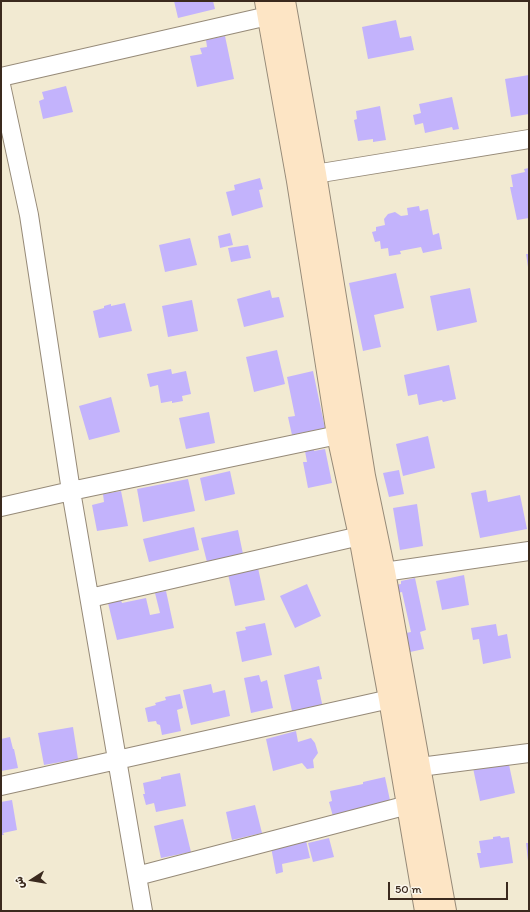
<!DOCTYPE html>
<html>
<head>
<meta charset="utf-8">
<style>
  body { margin:0 }
  #map { position:relative; width:530px; height:912px; overflow:hidden; background:#f2ead2; font-family:Itim,"Playpen Sans Arabic",sans-serif }
  canvas { display:block }
  .frame { position:absolute; inset:0; border:2px solid #3b2a1e; pointer-events:none }
  .north { position:absolute; left:12px; top:860px; width:40px; height:40px; -webkit-text-stroke:3px #fbf7ec; paint-order:stroke; rotate:258deg; font-size:11px; font-weight:700; line-height:16px; text-align:center; color:#3b2a1e }
  .north::after { content:''; display:block; margin:auto; width:14px; height:18px; background:#3b2a1e; clip-path:polygon(50% 0,100% 100%,50% 72%,0 100%) }
  .scale { position:absolute; left:388px; top:882px; width:120px; height:18px; box-sizing:border-box; border:2px solid #3b2a1e; border-top:0; padding-left:5px; font-size:12px; line-height:14px; white-space:nowrap; color:#3b2a1e; -webkit-text-stroke:3px #fbf7ec; paint-order:stroke }
</style>
</head>
<body>
<div id="map">
<canvas width="530" height="912"></canvas>
<div class="frame"></div>
<div class="north">ش</div>
<div class="scale">50 m</div>
</div>
<script>
const ctx = document.querySelector('canvas').getContext('2d');
ctx.lineJoin = 'round';
function fillPath(path, color) { ctx.fillStyle = color; ctx.fill(path, 'evenodd'); }
function strokePath(path, color, width, dash) { ctx.strokeStyle = color; ctx.lineWidth = width; ctx.lineCap = dash ? 'butt' : 'round'; ctx.setLineDash(dash || []); ctx.stroke(path); }
fillPath(new Path2D(`
  M174,1h39l2,8 -37,9z
  M396,20l4,18 11,-2 3,14 -46,9 -6,-32z
  M225,36l9,43 -37,8 -7,-31 12,-2 -2,-6 7,-1 -1,-7z
  M529,75v39l-18,3 -6,-38z
  M66,86l7,26 -30,7 -4,-18 5,-2 -2,-7z
  M452,97l7,32 -6,1 -1,-3 -27,6 -2,-10 -8,2 -2,-10 8,-2 -2,-9z
  M380,106l6,34 -13,2v-3l-15,2 -4,-21 3,-1 -1,-8z
  M529,168v50l-12,2 -7,-33h3l-2,-12 14,-3 -1,-3z
  M260,178l3,11 -4,1 4,17 -31,9 -6,-24 9,-2 -1,-5z
  M419,206l1,5 8,-2 5,26 6,-2 3,16 -19,4 -2,-6 -21,4 1,3 -12,2 -1,-8 -7,1 -1,-8 -5,1 -3,-10 4,-1v-4l9,-2 -1,-6 4,-5 7,-2 6,4 7,-1 -1,-7z
  M230,233l3,12 -13,3 -2,-12z
  M190,238l7,27 -32,7 -6,-27z
  M248,245l3,13 -20,4 -3,-14z
  M526,254h3v13h-1z
  M396,273l8,35 -30,7 7,32 -18,4 -14,-68z
  M470,288l7,34 -40,9 -7,-35z
  M270,290l2,8 7,-1 5,20 -40,10 -7,-28z
  M192,300l6,31 -30,6 -6,-31z
  M125,303l7,28 -33,7 -6,-27 11,-3v-2l7,-2v2z
  M277,350l8,34 -31,8 -8,-35z
  M449,365l7,34 -13,3 -1,-2 -23,5 -2,-11 -9,2 -4,-21z
  M171,369l1,5 14,-3 5,23 -9,2 1,5 -11,2v-2l-11,2 -3,-18 -8,2 -3,-13z
  M313,371l12,57 -33,7 -4,-18 7,-1 -8,-39z
  M111,397l9,35 -31,8 -10,-34z
  M209,412l6,31 -29,6 -7,-31z
  M428,436l7,32 -32,8 -7,-32z
  M314,449v2l11,-2 7,34 -24,5 -5,-26h4l-2,-11z
  M399,470l5,24 -15,3 -6,-24z
  M230,471l5,23 -30,7 -5,-23z
  M188,479l7,32 -52,11 -6,-33z
  M486,490l2,12 32,-7 7,34 -47,9 -9,-45z
  M121,491l7,35 -31,5 -5,-26 12,-3 -1,-8z
  M417,504l6,42 -23,4 -7,-42z
  M194,527l5,23 -50,12 -6,-23z
  M238,530l5,24 -36,8 -6,-24z
  M258,568l7,32 -30,6 -7,-32z
  M464,575l5,30 -27,5 -6,-29z
  M415,578l11,52 -6,2 4,17 -14,3 -4,-19 5,-1 -9,-40 -4,1 -2,-8 5,-1v-3z
  M307,584l14,32 -26,12 -15,-32z
  M166,591l8,37 -57,12 -9,-37 13,-3 1,3 24,-5 4,17 10,-2 -5,-20z
  M265,623l7,32 -30,7 -6,-30 10,-2 -1,-3z
  M496,624l2,12 9,-2 4,24 -28,6 -4,-25 -6,1 -2,-12z
  M319,666l3,13 -5,1 7,33 -30,7 -10,-45z
  M259,675l2,7 6,-2 6,28 -22,5 -7,-35z
  M211,684l2,9 12,-3 5,26 -39,9 -8,-35z
  M180,694l3,14 -6,2 4,21 -19,4 -2,-10 -3,-1 -1,-3 -8,1 -3,-14 11,-3 -1,-2 11,-3 -1,-3z
  M73,727l5,32 -34,6 -6,-32z
  M296,731l2,11 13,-4 4,5 3,10 -5,7 1,8 -7,1 -5,-6 -29,8 -7,-32z
  M10,737l3,12h1l4,19 -17,3v-32z
  M508,760l7,33 -35,8 -7,-33z
  M180,773l6,33 -30,6 -2,-9 -8,2 -3,-11h2l-2,-11 18,-4v-2z
  M385,777l6,28 -57,15 -5,-18 3,-1 -2,-10 33,-7v-2z
  M12,800l5,30 -14,3 1,2h-3v-33z
  M255,805l7,28 -30,7 -6,-28z
  M183,819l8,33 -30,6 -7,-32z
  M305,836l5,22 -28,6 1,8 -7,2 -5,-27z
  M500,836l1,2 8,-1 4,26 -33,5 -3,-15h4l-2,-12 14,-2v-2z
  M329,838l5,19 -21,5 -5,-19z
  M526,843h3v18h-1z`), '#c3b3fc');
const street = new Path2D(`
  M1,77l267,-61
  M1,85l28,130 42,276 72,420
  M304,179l11,-5 214,-35
  M1,507l70,-16 267,-56
  M372,576l12,-4 145,-21
  M90,598l270,-62
  M420,767l109,-14
  M1,786l116,-26 273,-61
  M137,876l271,-71`);
const secondary = new Path2D(`
  M266,1l32,180 40,254 22,101 30,163 36,212
  M284,1l31,173 49,302 20,96 61,339`);
strokePath(street, '#968a78', 20);
strokePath(secondary, '#968a78', 24);
strokePath(street, '#fff', 18);
strokePath(secondary, '#fde5c5', 22);
</script>
</body>
</html>
